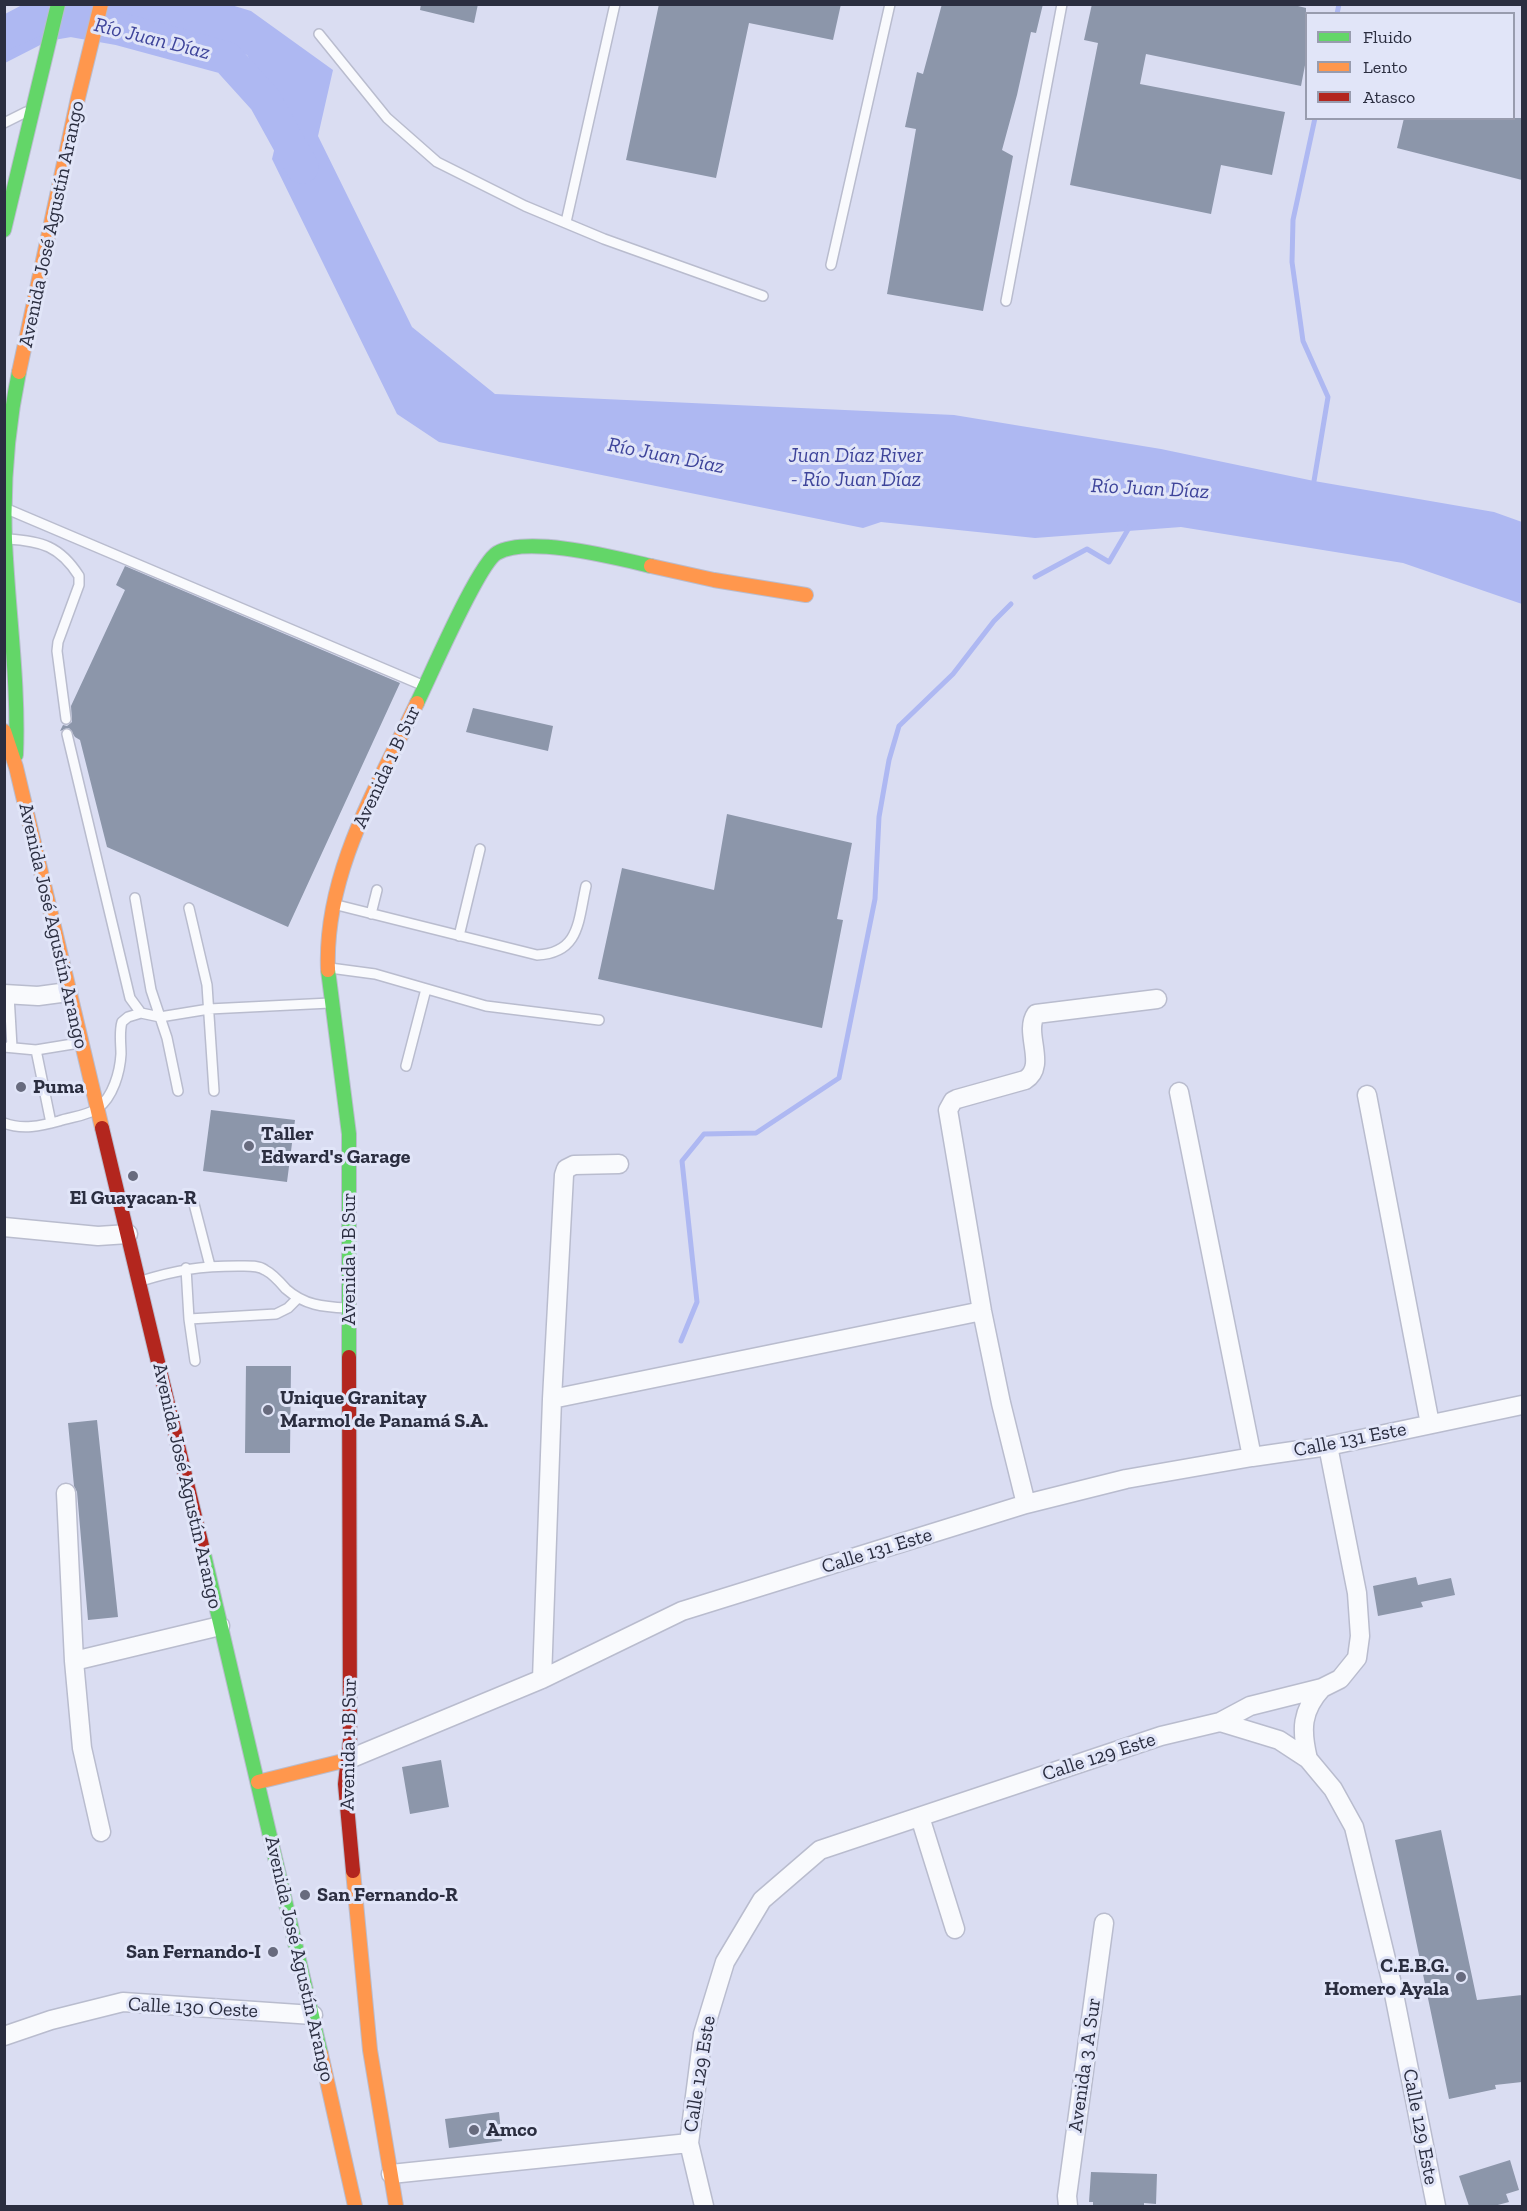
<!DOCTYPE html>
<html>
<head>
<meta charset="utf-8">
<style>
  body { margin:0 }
  #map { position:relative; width:1527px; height:2211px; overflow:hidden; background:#daddf2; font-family:"Zilla Slab",serif }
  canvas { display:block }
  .frame { position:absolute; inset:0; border:6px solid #2b2e40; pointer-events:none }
  .legend { position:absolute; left:1305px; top:12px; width:210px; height:108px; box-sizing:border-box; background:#e1e5f8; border:2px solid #989cae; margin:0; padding:8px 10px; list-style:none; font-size:18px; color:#2b2e40 }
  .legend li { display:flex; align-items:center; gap:12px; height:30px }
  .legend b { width:30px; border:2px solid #989cae }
</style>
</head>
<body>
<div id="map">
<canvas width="1527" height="2211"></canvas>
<div class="frame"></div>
<ul class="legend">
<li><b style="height:8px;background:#63d668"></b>Fluido</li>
<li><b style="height:8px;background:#ff974d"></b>Lento</li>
<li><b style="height:8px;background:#b3261e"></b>Atasco</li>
</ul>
</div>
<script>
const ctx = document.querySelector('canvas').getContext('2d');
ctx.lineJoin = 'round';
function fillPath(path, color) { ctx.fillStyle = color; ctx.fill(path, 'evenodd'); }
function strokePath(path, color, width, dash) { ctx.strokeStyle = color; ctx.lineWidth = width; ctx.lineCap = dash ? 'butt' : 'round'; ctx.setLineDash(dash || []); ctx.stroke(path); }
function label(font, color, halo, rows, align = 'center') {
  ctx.font = font + ' "Zilla Slab",serif'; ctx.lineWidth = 6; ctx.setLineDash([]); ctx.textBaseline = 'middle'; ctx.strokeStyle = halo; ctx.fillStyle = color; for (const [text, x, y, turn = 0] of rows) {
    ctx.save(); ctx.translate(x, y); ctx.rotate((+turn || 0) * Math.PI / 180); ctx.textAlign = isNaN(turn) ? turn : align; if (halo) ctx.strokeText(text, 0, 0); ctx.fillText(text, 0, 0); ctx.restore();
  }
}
fillPath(new Path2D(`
  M228,4l23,7 82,59 -15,66 94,191 83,67 459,21 207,34 153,32 180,31 28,10v82l-119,-41 -222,-36 -146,11 -154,-16 -18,6 -424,-86 -42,-28 -125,-255 10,-41 -35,-63 -100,-31 -99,17 -43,22v-49l17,-9z`), '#aeb8f2');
strokePath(new Path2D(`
  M1337,14l2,-10
  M1314,481l14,-84 -25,-56 -11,-79 1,-42 22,-102
  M1035,577l52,-28 22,13 21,-36
  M681,1341l16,-39 -15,-141 22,-27 52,-1 83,-55 36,-179 4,-82 10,-57 10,-34 54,-52 41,-53 17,-17`), '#aeb8f2', 5);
strokePath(new Path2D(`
  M4,34l42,-18 74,13 107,29 38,42 37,67`), '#aeb8f2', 33);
fillPath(new Path2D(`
  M421,4h57l-4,19 -54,-13z
  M659,4h182l-8,36 -84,-17 -33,155 -90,-18z
  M942,4h101l-7,29 -5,-1 -14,63 -15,55 11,6 -30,155 -96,-17 29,-165 -11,-2 12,-55 6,2z
  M1092,4h198l16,4v52l-5,26 -155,-32 -6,30 145,28 -13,63 -51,-10 -10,49 -141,-29 28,-142 -14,-3z
  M1404,118h118v62l-125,-32z
  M125,566l275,117 -112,244 -181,-80 -27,-107 -5,-3 -6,-9 -9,3 3,-6 4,1 5,-4 -1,-16 54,-116 -9,-5z
  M473,708l80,18 -5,25 -82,-19z
  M727,814l125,29 -15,76 6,1 -21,108 -224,-49 24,-111 92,22z
  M211,1110l84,10 -8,62 -84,-11z
  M246,1366h45l-1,87h-45z
  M97,1420l21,197 -30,3 -11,-128 -3,-6 -6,-63z
  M1416,1577l2,8 33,-7 4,17 -34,7 2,5 -45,9 -5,-30z
  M441,1760l8,47 -39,7 -8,-47z
  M1441,1830l36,170 45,-5v87l-27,3 1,4 -47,10 -54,-259z
  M499,2112l3,29 -53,7 -4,-29z
  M1510,2160l9,30 -13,4 3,8 -15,4h-25l-10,-30z
  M1091,2172l66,2 -1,30 -12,-1v3h-51v-4h-4z`), '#8c96aa');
const lane = new Path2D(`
  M319,34l68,84 50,44 88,44 79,33 159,57
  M4,123l22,-11
  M566,222l49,-218
  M831,265l59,-261
  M1006,301l56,-297
  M7,509l415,176
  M8,539c33,2 52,7 71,37v9l-21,57 -1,9 9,68
  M67,734l63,264 11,15 19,4 49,-8 121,-6
  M135,898l16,92 16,48 11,53
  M337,905l200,50c43,-2 41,-34 49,-69
  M189,908l18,77 7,106
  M371,914l6,-24
  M459,936l21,-87
  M330,968l45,6 111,32 113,14
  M9,995l3,52
  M4,1047l32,3 43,-7
  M36,1050l15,73
  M406,1066l20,-77
  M4,1123c18,7 37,3 55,-2 12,-4 28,-5 39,-13 15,-11 22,-36 23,-54 0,-10 -2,-22 1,-32l6,-5 13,-4
  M194,1204l16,62
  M186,1268l3,51 6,42
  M141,1281c36,-11 59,-15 97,-15 9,0 20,-1 27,4 8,4 15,12 21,19 18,16 37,18 61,19
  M189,1319l87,-5 12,-6 10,-10`);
const street = new Path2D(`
  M4,994l34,2 30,-4
  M1179,1092l73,365
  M1367,1095l63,329
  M4,1227l94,9 30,-2
  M552,1399l430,-88
  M66,1493l8,168 8,87 19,84
  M1026,1504l-25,-101 -19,-92 -34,-201 5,-9 4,-2 68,-19c23,-14 -2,-47 11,-66l121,-15
  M74,1661l146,-35
  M542,1679l10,-280 12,-224 2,-6 8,-4 45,-1
  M1220,1722l30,-16 72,-18 18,-9 17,-21 3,-22 -3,-43 -29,-147
  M1308,1759c-7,-29 -7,-48 14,-71
  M347,1760l195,-81 140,-68 344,-107 100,-25 126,-22 76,-11 194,-41
  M920,1817l35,112
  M4,2036l47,-16 72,-18 190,13
  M391,2174l298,-31
  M704,2206l-15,-63 14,-109 22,-72 37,-62 58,-50 341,-114 59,-14 59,18 29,19 25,30 21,38 38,157 44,222
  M1068,2206l-1,-10 37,-273`);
const fast = new Path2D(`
  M4,230l54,-226
  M417,703c13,-26 61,-139 80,-150 31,-18 119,5 154,13
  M16,755c3,-72 -8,-143 -11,-215 -2,-55 3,-115 14,-168
  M328,970l21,164v223
  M202,1546l119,508`);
const slow = new Path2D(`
  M19,372l59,-274 23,-94
  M651,566l63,14 92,15
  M4,731l12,36 86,361
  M328,970c-4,-96 49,-183 89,-267
  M258,1782l89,-22
  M353,1871l17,179 26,156
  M321,2054l34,152`);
const jam = new Path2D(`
  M102,1128l100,418
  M349,1357l1,384 -5,43 8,87`);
strokePath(lane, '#b9bcce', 12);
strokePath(street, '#b9bcce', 21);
strokePath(fast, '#b9bcce', 16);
strokePath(slow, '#b9bcce', 16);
strokePath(jam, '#b9bcce', 16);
strokePath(lane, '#f9fafd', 9);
strokePath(street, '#f9fafd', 18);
strokePath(fast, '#63d668', 14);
strokePath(slow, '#ff974d', 14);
strokePath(jam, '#b3261e', 14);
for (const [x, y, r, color] of [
  [21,1087,6,"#686b7e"],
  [249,1146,6,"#686b7e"],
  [133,1176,6,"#686b7e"],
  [268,1410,6,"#686b7e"],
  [305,1895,6,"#686b7e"],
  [273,1952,6,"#686b7e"],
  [1461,1977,6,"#686b7e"],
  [474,2130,6,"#686b7e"]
]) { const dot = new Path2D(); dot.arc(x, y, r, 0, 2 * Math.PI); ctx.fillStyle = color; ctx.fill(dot); strokePath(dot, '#e1e5f8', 2); }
label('20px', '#2b2e40', '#e1e5f8', [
  ["Avenida José Agustín Arango",52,224,-78],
  ["Avenida 1 B Sur",387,767,-65],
  ["Avenida José Agustín Arango",53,926,77],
  ["Avenida 1 B Sur",349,1259,-90],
  ["Calle 131 Este",1350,1440,-11],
  ["Avenida José Agustín Arango",187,1486,77],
  ["Calle 131 Este",877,1551,-17],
  ["Avenida 1 B Sur",349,1744,-89],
  ["Calle 129 Este",1099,1757,-18],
  ["Avenida José Agustín Arango",299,1959,77],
  ["Calle 130 Oeste",193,2008,3],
  ["Avenida 3 A Sur",1085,2065,-82],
  ["Calle 129 Este",700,2074,-81],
  ["Calle 129 Este",1420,2127,79]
]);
label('bold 20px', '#2b2e40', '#e1e5f8', [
  ["Puma",33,1087],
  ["Taller",261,1134],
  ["Edward's Garage",261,1157],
  ["El Guayacan-R",133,1198,"center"],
  ["Unique Granitay",280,1398],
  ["Marmol de Panamá S.A.",280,1421],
  ["San Fernando-R",317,1895],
  ["San Fernando-I",261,1952,"right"],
  ["C.E.B.G.",1449,1966,"right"],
  ["Homero Ayala",1449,1989,"right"],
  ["Amco",486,2130]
], 'left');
label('italic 21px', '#3e449a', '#e1e5f8', [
  ["Río Juan Díaz",152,39,14],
  ["Río Juan Díaz",666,456,11],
  ["Juan Díaz River",856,456],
  ["- Río Juan Díaz",856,480],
  ["Río Juan Díaz",1150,489,3]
]);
</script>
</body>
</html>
